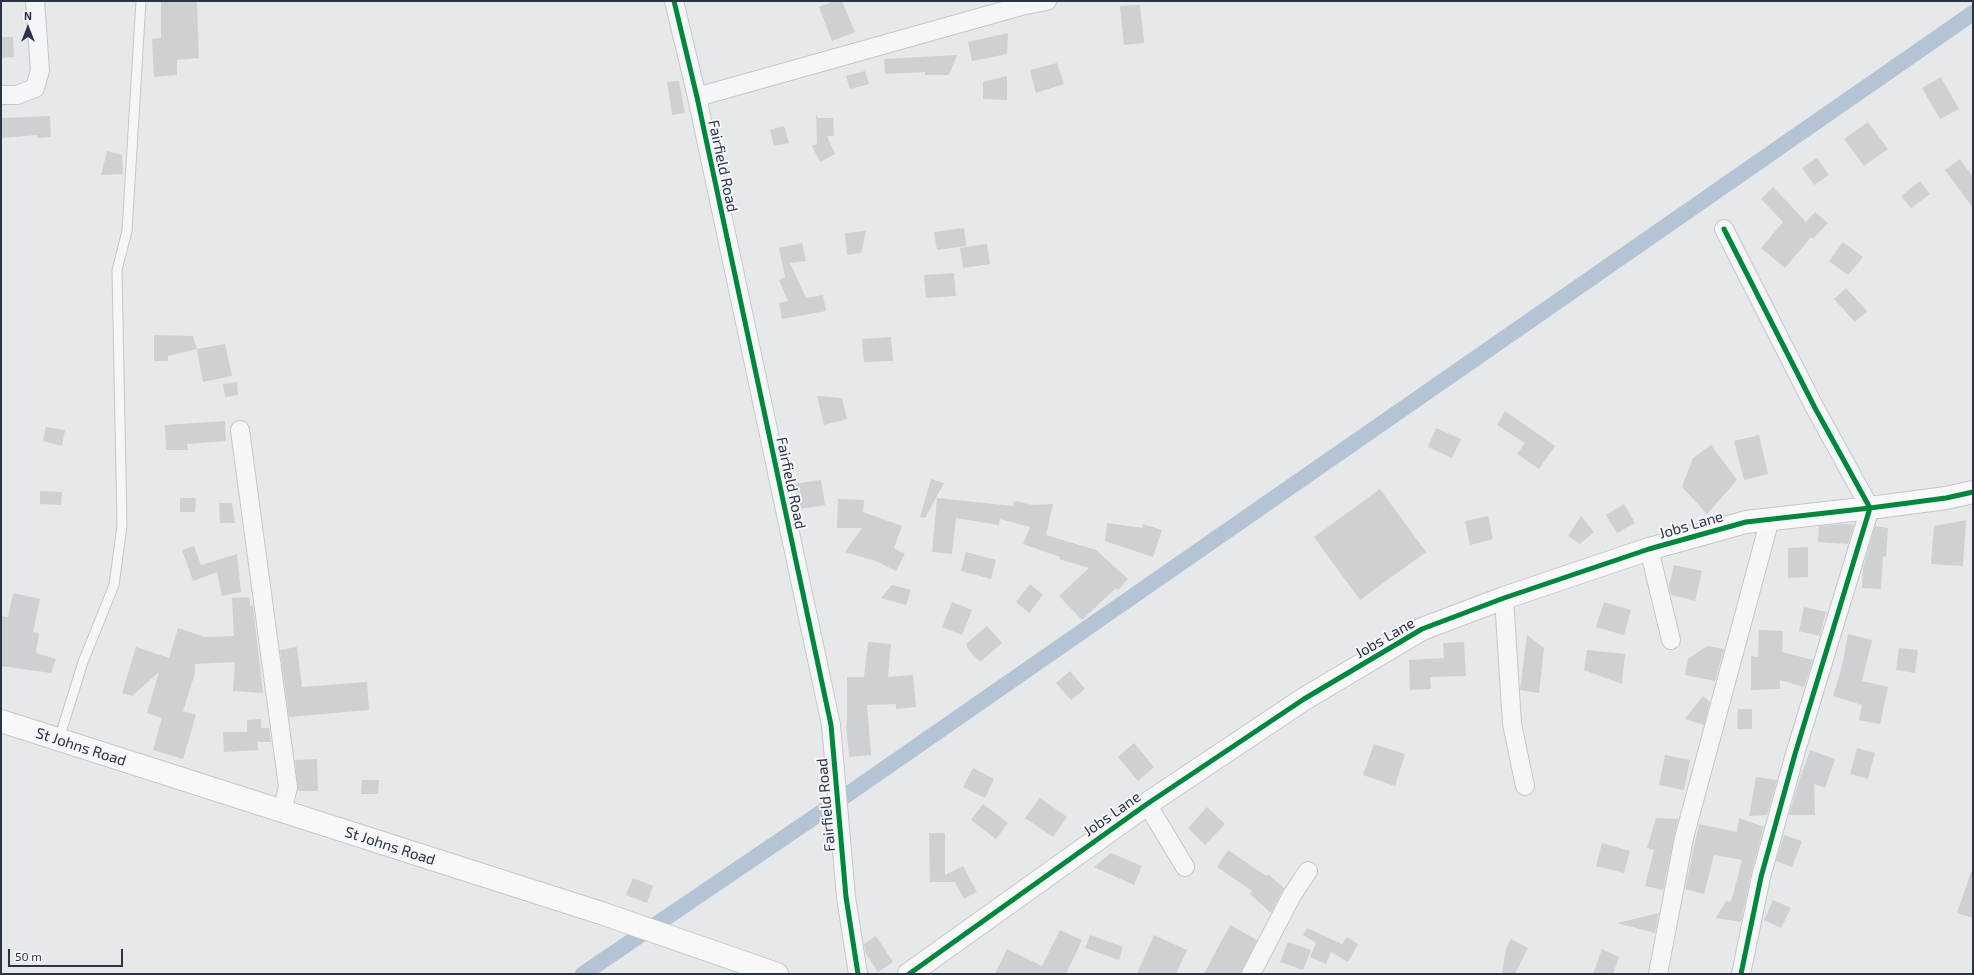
<!DOCTYPE html>
<html>
<head>
<meta charset="utf-8">
<style>
  body { margin:0 }
  #map { position:relative; width:1974px; height:975px; overflow:hidden; background:#e6e8ea; font-family:"Exo 2",sans-serif }
  canvas { display:block }
  .frame { position:absolute; inset:0; border:2px solid #2b3445; pointer-events:none }
  .north { position:absolute; left:8px; top:8px; width:40px; height:40px; -webkit-text-stroke:3px #f4f6f9; paint-order:stroke; rotate:0deg; font-size:11px; font-weight:700; line-height:16px; text-align:center; color:#2b3445 }
  .north::after { content:''; display:block; margin:auto; width:14px; height:18px; background:#2b3445; clip-path:polygon(50% 0,100% 100%,50% 72%,0 100%) }
  .scale { position:absolute; left:8px; top:949px; width:115px; height:18px; box-sizing:border-box; border:2px solid #2b3445; border-top:0; padding-left:5px; font-size:12px; line-height:14px; white-space:nowrap; color:#2b3445; -webkit-text-stroke:3px #f4f6f9; paint-order:stroke }
</style>
</head>
<body>
<div id="map">
<canvas width="1974" height="975"></canvas>
<div class="frame"></div>
<div class="north">N</div>
<div class="scale">50 m</div>
</div>
<script>
const ctx = document.querySelector('canvas').getContext('2d');
ctx.lineJoin = 'round';
function strokePath(path, color, width, dash) { ctx.strokeStyle = color; ctx.lineWidth = width; ctx.lineCap = dash ? 'butt' : 'round'; ctx.setLineDash(dash || []); ctx.stroke(path); }
function fillPath(path, color) { ctx.fillStyle = color; ctx.fill(path, 'evenodd'); }
function label(font, color, halo, rows, align = 'center') {
  ctx.font = font + ' "Exo 2",sans-serif'; ctx.lineWidth = 4; ctx.setLineDash([]); ctx.textBaseline = 'middle'; ctx.strokeStyle = halo; ctx.fillStyle = color; for (const [text, x, y, turn = 0] of rows) {
    ctx.save(); ctx.translate(x, y); ctx.rotate((+turn || 0) * Math.PI / 180); ctx.textAlign = isNaN(turn) ? turn : align; if (halo) ctx.strokeText(text, 0, 0); ctx.fillText(text, 0, 0); ctx.restore();
  }
}
strokePath(new Path2D(`
  M583,974l255,-173 1135,-788`), '#b4c4d5', 16);
fillPath(new Path2D(`
  M161,1h36l2,57 -22,2v15l-23,2 -2,-38 9,-1z
  M835,1h7l13,31 -23,9 -13,-34z
  M1140,5l4,38 -20,2 -4,-39z
  M1008,33l-1,21 -35,7 -4,-19z
  M1,37h12l1,20 -13,1z
  M957,55l-8,20h-24v-3l-40,2 -1,-15z
  M1057,63l7,21 -28,9 -6,-23z
  M865,71l4,13 -19,5 -4,-13z
  M1007,76v24l-24,-1v-17z
  M1941,77l18,32 -19,10 -18,-31z
  M679,81l6,32 -13,2 -5,-33z
  M816,114l2,4h15l1,18h-7l8,18 -15,8 -8,-16 5,-2z
  M50,116l1,21 -14,1v-3l-36,3v-20z
  M1868,122l20,27 -24,17 -20,-27z
  M784,126l5,17 -15,3 -4,-16z
  M107,151l15,4 1,19 -22,1z
  M1817,158l12,17 -15,10 -12,-17z
  M1960,159l13,18v31l-28,-38z
  M1920,181l10,13 -19,14 -10,-12z
  M1773,187l33,35 9,-10 13,11 -15,16 -2,-2 -26,31 -24,-20 22,-26 -22,-23z
  M964,228l2,18 -29,4 -3,-18z
  M866,231l-5,22 -14,2 -2,-22z
  M1843,242l20,15 -15,18 -19,-14z
  M802,243l4,18 -16,2 16,35 17,-3 3,16 -44,8 -3,-16 9,-2 -9,-21 6,-3 -6,-29z
  M987,244l3,20 -27,4 -3,-20z
  M954,273l2,23 -30,2 -2,-23z
  M1846,288l21,23 -12,11 -21,-23z
  M154,335l39,1 4,13 -29,7v5h-14z
  M891,337l2,24 -29,1 -2,-23z
  M225,344l7,32 -29,6 -6,-33z
  M237,382l1,13 -13,2 -2,-13z
  M817,396l25,2 5,21 -23,6z
  M1505,411l50,35 -16,23 -22,-15 8,-11 -28,-18z
  M225,421l1,20 -39,3 1,6h-22l-1,-25z
  M46,427l19,3 -3,16 -19,-5z
  M1436,428l25,11 -9,19 -24,-11z
  M1759,435l9,39 -24,6 -10,-39z
  M1711,445l26,35 -30,34 -25,-27 11,-29z
  M931,479l13,4 -19,35 -5,-1z
  M821,480l4,25 -27,4 -4,-25z
  M1380,489l46,63 -66,48 -46,-63z
  M40,491l22,1 -1,13 -21,-1z
  M180,498h16l-1,14h-15z
  M937,498l76,8 1,-5 19,4 20,-1 -7,31 50,15 32,29 -10,11 -2,-2 -34,32 -23,-24 30,-28 -30,-9 1,-2 -37,-13 7,-17 -30,-8 -1,6 -43,-7 -4,36 -20,-2z
  M838,499l26,1 -1,12 39,14 -8,22 11,6 -9,17 -20,-10 -31,-9 17,-24h-25z
  M219,503h13l3,20h-15z
  M1624,504l11,19 -18,10 -11,-18z
  M1488,516l5,23 -23,6 -5,-24z
  M1581,516l13,16 -14,12 -12,-8z
  M1966,520l-3,46 -32,-2 3,-38z
  M1107,523l35,5 1,-4 19,6 -9,27 -48,-16z
  M1845,524l9,1 -6,19 -30,-2 1,-16z
  M1875,526l13,2 -2,29 -3,-1 -2,33 -19,-1 1,-20z
  M194,546l7,19 36,-11 4,38 -19,4 -5,-24 -24,9 -11,-31z
  M1808,547v30l-20,1v-30z
  M966,552l30,8 -5,19 -30,-8z
  M1674,565l28,6 -7,30 -24,-6 -2,-10z
  M1030,584l13,11 -14,18 -13,-11z
  M892,585l19,5 -5,15 -25,-7z
  M13,593l27,6 -7,33 6,1 -3,20 20,6 -5,14 -50,-7v-50l7,1z
  M249,597l1,8 3,2 10,86 -30,-2 2,-29 -40,2v9l-12,38 13,4 -13,44 -30,-9 9,-32 -15,-5 12,-41 -27,24 -10,-3 14,-46 33,11 9,-30 27,9 29,-1 -2,-38z
  M952,602l20,8 -10,25 -20,-8z
  M1604,602l27,8 -7,25 -28,-8z
  M1804,607l22,5 -6,24 -21,-5z
  M987,626l15,17 -22,19 -13,-14v-5z
  M1759,630l24,1 -1,21 31,8 -9,27 -24,-7v9l-29,1v-34l7,1z
  M1848,634l24,6 -10,41 26,6 -8,37 -21,-4 3,-15 -29,-9 9,-30z
  M1527,635l17,13 -5,45 -19,-3z
  M868,642l23,2 -3,33 25,-2 3,32 -20,2v-5l-29,1 4,50 -22,2 -3,-32h1v-48h17z
  M1464,642l2,34 -36,1 1,12 -21,1 -1,-30 35,-2 -1,-15z
  M1707,646l17,3 -9,32 -30,-6 3,-16z
  M297,647l5,40 65,-5 2,28 -80,7 -9,-67z
  M1899,648l19,2 -3,23 -19,-3z
  M1587,650l38,4 -3,30 -38,-14z
  M1070,671l15,18 -14,11 -15,-17z
  M1703,696l7,6 -6,23 -19,-6z
  M1738,709h14v20h-15z
  M261,719v9h8l2,14h-13v8l-34,2 -1,-20h24v-12z
  M1134,743l20,24 -16,14 -20,-24z
  M1374,744l31,10 -10,32 -32,-11z
  M1857,748l18,5 -7,26 -18,-5z
  M1810,750l25,9 -10,29 -11,-4 1,31h-26l9,-31z
  M1665,755l25,5 -6,30 -25,-5z
  M317,759l1,32h-20l-3,-31z
  M973,768l21,11 -9,19 -22,-11z
  M1756,777l21,3 -10,35 -18,1z
  M362,780h17l-1,14h-17z
  M1040,798l27,19 -14,20 -28,-19z
  M983,804l25,19 -12,16 -25,-19z
  M1207,807l18,17 -20,21 -17,-17z
  M1656,818l22,1 -15,71 -18,-4 9,-36 -7,-2z
  M1739,818l25,9 -13,47 -10,48 -25,-4 10,-17 5,1 11,-42 -28,-5 -10,39 -19,-5 14,-65 38,8z
  M929,833h16v42l18,-9 14,26 -13,7 -9,-17h-25z
  M1784,835l18,6 -10,26 -16,-6z
  M1602,843l28,8 -6,22 -28,-7z
  M1228,850l38,26 2,-2 16,14 -13,25 -21,-19 2,-3 -35,-24z
  M1111,853l31,13 -8,19 -40,-18z
  M1971,872h2v46l-16,-5z
  M633,878l20,8 -6,17 -21,-8z
  M1773,900l18,8 -10,20 -17,-8z
  M1659,913l-4,20 -38,-10z
  M1230,925l27,15 -16,34h-37z
  M1307,928l35,16 5,-7 11,7 -10,18 -17,-10 -5,12 -16,-7 6,-14 -13,-8z
  M1060,930l22,10 -16,34h-71l12,-25 35,17z
  M1090,935l33,12 -4,13 -34,-12z
  M1154,935l33,15 -11,24h-39z
  M876,936l17,26 -15,10 -12,-18 -2,-10z
  M1511,939l17,9 -13,26h-13l4,-25z
  M1288,942l23,8 -8,20 -23,-8z
  M1602,949l17,8 -6,17h-20z`), '#ced0d3');
const lane = new Path2D(`
  M59,739l24,-77 31,-77 8,-59 -5,-256 10,-39 14,-230`);
const street = new Path2D(`
  M674,1l23,96 134,628 15,172 12,77
  M1,95h16l18,-7 5,-18 -5,-69
  M697,97l324,-91 26,-5
  M1724,229l91,179 55,100 -75,246 -34,123 -20,97
  M240,430l48,357 -6,24
  M1649,549l22,91
  M1504,598l8,126 13,62
  M1147,804l38,63
  M1251,974l41,-79 16,-24
  M1658,974l26,-136 86,-319`);
const secondary = new Path2D(`
  M1,721l600,192 176,61
  M909,974l238,-170 157,-105 118,-70 82,-31 145,-49 97,-27 124,-14 76,-10 27,-6`);
strokePath(lane, '#c4c6c8', 11);
strokePath(street, '#c4c6c8', 20);
strokePath(secondary, '#c4c6c8', 24);
strokePath(lane, '#f5f6f7', 9);
strokePath(street, '#f5f6f7', 18);
strokePath(secondary, '#f8f8f8', 22);
strokePath(new Path2D(`
  M674,1l23,96 134,628 15,172 12,77
  M1724,229l91,179 55,100 -75,246 -34,123 -20,97
  M909,974l238,-170 157,-105 118,-70 82,-31 145,-49 97,-27 124,-14 76,-10 27,-6`), '#00873e', 5);
label('15px', '#2b3445', '#f4f6f9', [
  ["Fairfield Road",723,166,78],
  ["Fairfield Road",791,483,78],
  ["Jobs Lane",1691,525,-16],
  ["Jobs Lane",1385,638,-30],
  ["St Johns Road",81,747,18],
  ["Fairfield Road",826,805,-95],
  ["Jobs Lane",1112,814,-35],
  ["St Johns Road",390,846,18]
]);
</script>
</body>
</html>
